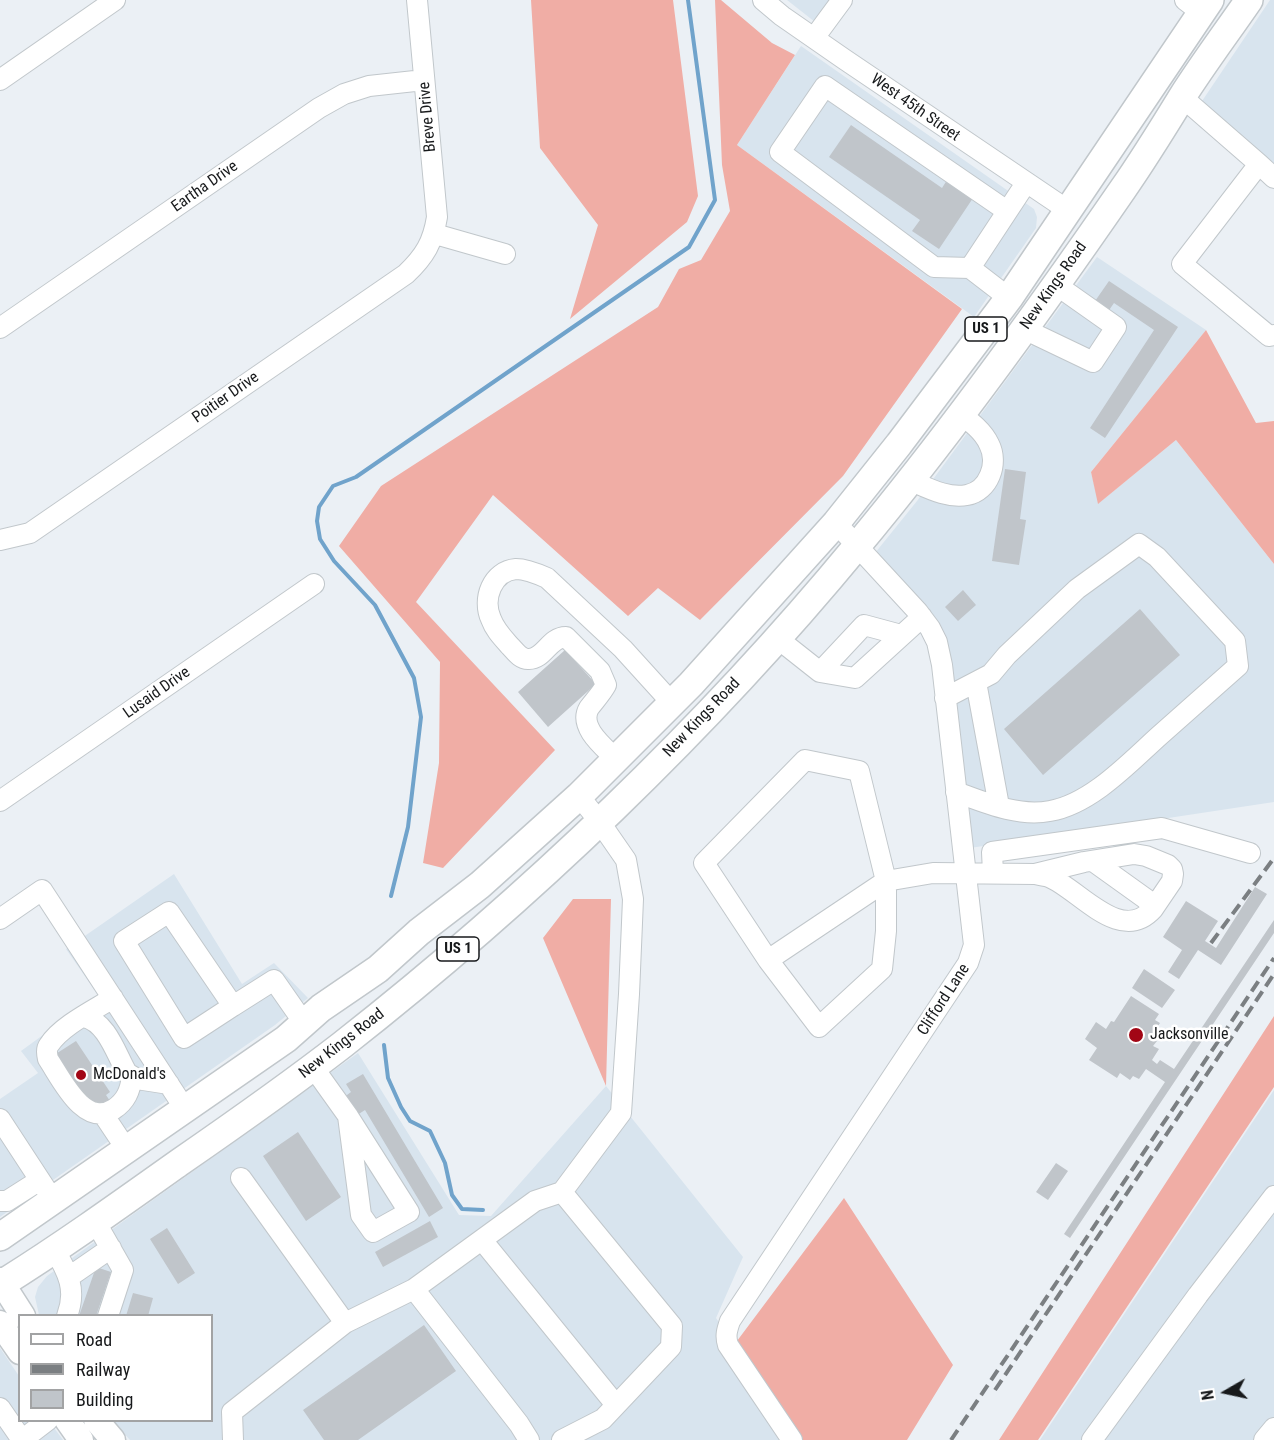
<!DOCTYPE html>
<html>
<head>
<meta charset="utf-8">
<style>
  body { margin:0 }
  #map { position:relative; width:1274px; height:1440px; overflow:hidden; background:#ebf0f5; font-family:"Roboto Condensed",sans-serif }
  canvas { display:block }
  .legend { position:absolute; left:18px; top:1314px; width:195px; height:108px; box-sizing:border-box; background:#fff; border:2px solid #a2a3a4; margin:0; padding:8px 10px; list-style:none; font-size:18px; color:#17191b }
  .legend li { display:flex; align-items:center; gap:12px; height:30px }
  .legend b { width:30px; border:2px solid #a2a3a4 }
  .north { position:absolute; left:1196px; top:1362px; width:60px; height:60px; -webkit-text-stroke:4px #fff; paint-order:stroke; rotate:261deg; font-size:16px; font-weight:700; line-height:24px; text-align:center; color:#17191b }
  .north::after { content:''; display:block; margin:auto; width:21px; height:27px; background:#17191b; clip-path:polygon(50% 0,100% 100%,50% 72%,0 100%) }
</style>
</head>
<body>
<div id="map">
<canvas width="1274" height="1440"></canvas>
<ul class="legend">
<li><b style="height:8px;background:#fff"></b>Road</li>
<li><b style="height:8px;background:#7b7f82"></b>Railway</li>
<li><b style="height:16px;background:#c0c5ca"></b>Building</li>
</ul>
<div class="north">N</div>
</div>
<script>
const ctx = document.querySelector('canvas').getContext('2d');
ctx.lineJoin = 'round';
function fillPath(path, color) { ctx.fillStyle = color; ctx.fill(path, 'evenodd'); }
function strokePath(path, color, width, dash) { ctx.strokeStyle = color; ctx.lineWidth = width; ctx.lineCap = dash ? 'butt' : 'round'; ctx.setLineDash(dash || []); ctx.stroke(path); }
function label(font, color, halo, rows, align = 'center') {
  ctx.font = font + ' "Roboto Condensed",sans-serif'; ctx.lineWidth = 5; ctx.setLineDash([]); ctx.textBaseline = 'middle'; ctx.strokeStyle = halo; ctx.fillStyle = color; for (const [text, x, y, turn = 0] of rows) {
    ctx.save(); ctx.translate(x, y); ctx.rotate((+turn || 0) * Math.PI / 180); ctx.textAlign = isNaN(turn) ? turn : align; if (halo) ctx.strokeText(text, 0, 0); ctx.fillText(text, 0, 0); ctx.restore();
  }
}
fillPath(new Path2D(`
  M787,0h44l-16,22z
  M1270,0h4v166l-78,-56z
  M801,46l233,163 3,8 -1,11 -62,89 -237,-172z
  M1097,257l109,73 -115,142 8,31 77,-63 98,124v238l-304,46 -23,-205 -15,-30 -57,-60 42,-52z
  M174,874l68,110 32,-21 34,35 -33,27 -275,192v-118l38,-26 -17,-22 77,-56 -32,-46z
  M358,1053l101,162 32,1 115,-130 137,171 -27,61 84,122h-670l-17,-19 99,-1v-104l-173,-1 -4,-18 3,-10 9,-11z
  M1274,1090v350h-234z
  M0,1348l19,28 1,44 29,1 14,19h-63z`), '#d8e4ee');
fillPath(new Path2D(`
  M531,0h142l25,196 -11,26 -117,97 28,-94 -58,-77z
  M715,0h6l51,43 23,12 -58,90 225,164 -119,167 -143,144 -42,-32 -30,28 -135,-121 -77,107 139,148 -112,118 -20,-5 16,-100 1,-101 -101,-116 42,-60 277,-179 21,-38 22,-9 29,-49 -8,-46z
  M1206,330l50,93 18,-2v143l-98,-124 -78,64 -7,-32z
  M573,899h38l-5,187 -63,-148z
  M1274,1016v71l-236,353h-39z
  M844,1198l109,167 -46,75h-107l-66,-95z`), '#f0ada5');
strokePath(new Path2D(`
  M391,896l17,-69 13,-110 -7,-39 -39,-73 -41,-44 -14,-22 -3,-18 2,-14 14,-21 23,-9 333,-230 26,-47 -27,-200
  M384,1045l4,33 13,29 9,14 20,10 15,32 7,32 10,14 21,1`), '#70a3cb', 4);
fillPath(new Path2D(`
  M851,125l91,63 7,-11 26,18 -36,54 -27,-18 8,-11 -91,-63z
  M1109,281l69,46 -73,111 -15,-10 64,-98 -40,-27 -7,10 -14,-9z
  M1005,469l21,3 -6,47 6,1 -7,45 -27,-4z
  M963,590l13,15 -18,16 -13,-14z
  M1140,609l40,46 -137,120 -39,-46z
  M565,650l31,34 -48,43 -30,-35z
  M1255,887l12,7 -46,71 -23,-15 -19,29 -11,-7 14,-22 -19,-13 23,-36 32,20 -13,20 11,7z
  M1274,920v13l-204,305 -6,-4 101,-152 -19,-13 -7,10 -6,-3 -3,4 -10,-7 -3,5 -28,-18 8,-12 -12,-9 11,-17 10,7 5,-8 3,1 17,-26 28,18 -4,6 5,3 -9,14 6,4 -4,5 6,3 -7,11 5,4 3,-4 14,9z
  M1144,969l31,21 -13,18 -30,-20z
  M76,1041l34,51 -4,3 4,6 -15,10 -44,-54z
  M363,1074l80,134 -14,9 -64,-107 -11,7 -11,-19 8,-6 -5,-8z
  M298,1132l43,65 -35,24 -43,-65z
  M1056,1163l12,8 -20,29 -12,-8z
  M430,1221l8,16 -55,30 -8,-15z
  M167,1228l28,45 -17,11 -28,-45z
  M96,1267l15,5 -15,44h-17z
  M133,1293l20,5 -5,18h-22z
  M424,1325l32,46 -98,69h-34l-21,-30z`), '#c0c5ca');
const minor = new Path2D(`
  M763,0l19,16 62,43 225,152
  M1185,0l17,13
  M814,38l28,-38
  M0,80l115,-80
  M1182,97l77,67
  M1274,178l-15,-14 -77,100 87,72 5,-1
  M435,234l70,20
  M970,268l-36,-1 -154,-115 45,-66 182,125
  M1009,298l-39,-30 56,-85
  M0,328l319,-220 25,-14 25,-8 55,-6
  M1024,329l69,33 23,-35 -61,-43
  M909,480c17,7 38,19 58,15 22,-4 32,-32 22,-51 -6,-13 -18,-22 -29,-30
  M0,540l30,-7 376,-259c19,-18 27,-32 31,-57l-20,-217
  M777,638l43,34 35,6 67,-61
  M820,672l44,-47 37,10
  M976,682l23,124
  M945,698l46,-24 16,-19 70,-66 62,-45 18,13 78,84 3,25c-27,24 -53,47 -79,70 -30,27 -68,68 -109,75 -32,6 -64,-8 -94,-19
  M616,759c-12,-12 -38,-32 -27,-51 6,-8 12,-14 17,-23l-6,-14 -34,-34c-17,0 -22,23 -38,22 -8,0 -13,-8 -18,-13 -8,-9 -15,-16 -19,-27 -9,-20 1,-48 25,-50 10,0 22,5 31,9l76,71 49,54
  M0,801l314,-217
  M993,873l-1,-21 170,-24 88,25
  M1035,874l49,-12 50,-8 12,2 22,9 4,4 1,5 -1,7 -19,28
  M0,919l42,-29 143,219
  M768,960l118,-79 -27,-110 -54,-11 -101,103 64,97 51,67 63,-58 4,-38v-50l47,-8 102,1c5,1 10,2 14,3 30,12 71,68 104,32l-7,-10 -53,-38
  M113,998c-19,12 -52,28 -64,47 -3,4 -2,9 -1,14 14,21 36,69 66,50 12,-8 16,-18 18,-32
  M233,1006l-49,32 -60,-97 45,-29 64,94 41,-26 30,43
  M84,1017c23,5 32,37 43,56l10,6 32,5
  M313,1067l35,49 61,96 -36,20 -12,-17 -13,-99
  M103,1114l24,36
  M0,1119l53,81
  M241,1178l104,145
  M0,1201h7l33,-21
  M95,1221l28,49 -15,46
  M482,1240l134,165
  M54,1249c14,23 23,41 13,67
  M69,1277l42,-29
  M414,1289l105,135 10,16
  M0,1408l22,32
  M22,1440l26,-20
  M233,1440l-1,-28 113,-89 69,-34 121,-88 27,-9 59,-79 8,-119 4,-95 -7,-39 -27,-39 -20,-25
  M562,1440l41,-21 68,-72 1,-21 -110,-134
  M792,1440l-64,-95c-3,-9 -1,-15 2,-24l238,-358 6,-18 -32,-280 -5,-23 -7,-14 -12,-16 -82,-89
  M1092,1440l106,-145 76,-99
  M1264,1440l10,-12`);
const major = new Path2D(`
  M0,1280l23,36
  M0,1323l20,29
  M67,1420l14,20
  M96,1420l17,20`);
const highway = new Path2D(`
  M0,1237l286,-198 35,-31 57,-39 41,-37 61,-47 99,-89 112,-112 145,-161 63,-79 110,-146 201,-298
  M0,1285c61,-38 121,-81 180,-123 55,-38 109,-76 162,-117 186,-146 364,-316 515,-499 95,-114 182,-235 266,-357 21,-30 40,-61 59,-92 21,-33 45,-65 67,-97`);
strokePath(minor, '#c1c7cb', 22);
strokePath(major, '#c1c7cb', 27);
strokePath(highway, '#c1c7cb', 30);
strokePath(minor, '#fff', 20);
strokePath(major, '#fff', 24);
strokePath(highway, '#fff', 27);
strokePath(new Path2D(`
  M1211,943l63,-85
  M995,1390l279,-416
  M951,1440l323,-482`), '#7b7f82', 4, [12, 6]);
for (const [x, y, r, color] of [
  [1136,1035,8,"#a20615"],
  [81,1075,6,"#a20615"]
]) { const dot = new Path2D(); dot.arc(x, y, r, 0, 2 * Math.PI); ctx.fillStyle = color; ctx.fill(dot); strokePath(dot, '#fff', 2); }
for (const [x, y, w] of [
  [986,329,42],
  [458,949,42]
]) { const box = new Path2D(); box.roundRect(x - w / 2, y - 12, w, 24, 4.5); ctx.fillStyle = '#fff'; ctx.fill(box); strokePath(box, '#17191b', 1.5); }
label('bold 15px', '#17191b', null, [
  ["US 1",986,329],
  ["US 1",458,949]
]);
label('16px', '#17191b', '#fff', [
  ["West 45th Street",915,108,35],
  ["Breve Drive",428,117,-95],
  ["Eartha Drive",205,187,-35],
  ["New Kings Road",1054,286,-55],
  ["Poitier Drive",226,398,-35],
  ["Lusaid Drive",157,693,-35],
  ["New Kings Road",702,718,-46],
  ["Clifford Lane",944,1000,-57],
  ["New Kings Road",342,1044,-38]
]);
label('16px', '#17191b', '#fff', [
  ["Jacksonville",1150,1035],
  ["McDonald's",93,1075]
], 'left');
</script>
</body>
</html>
